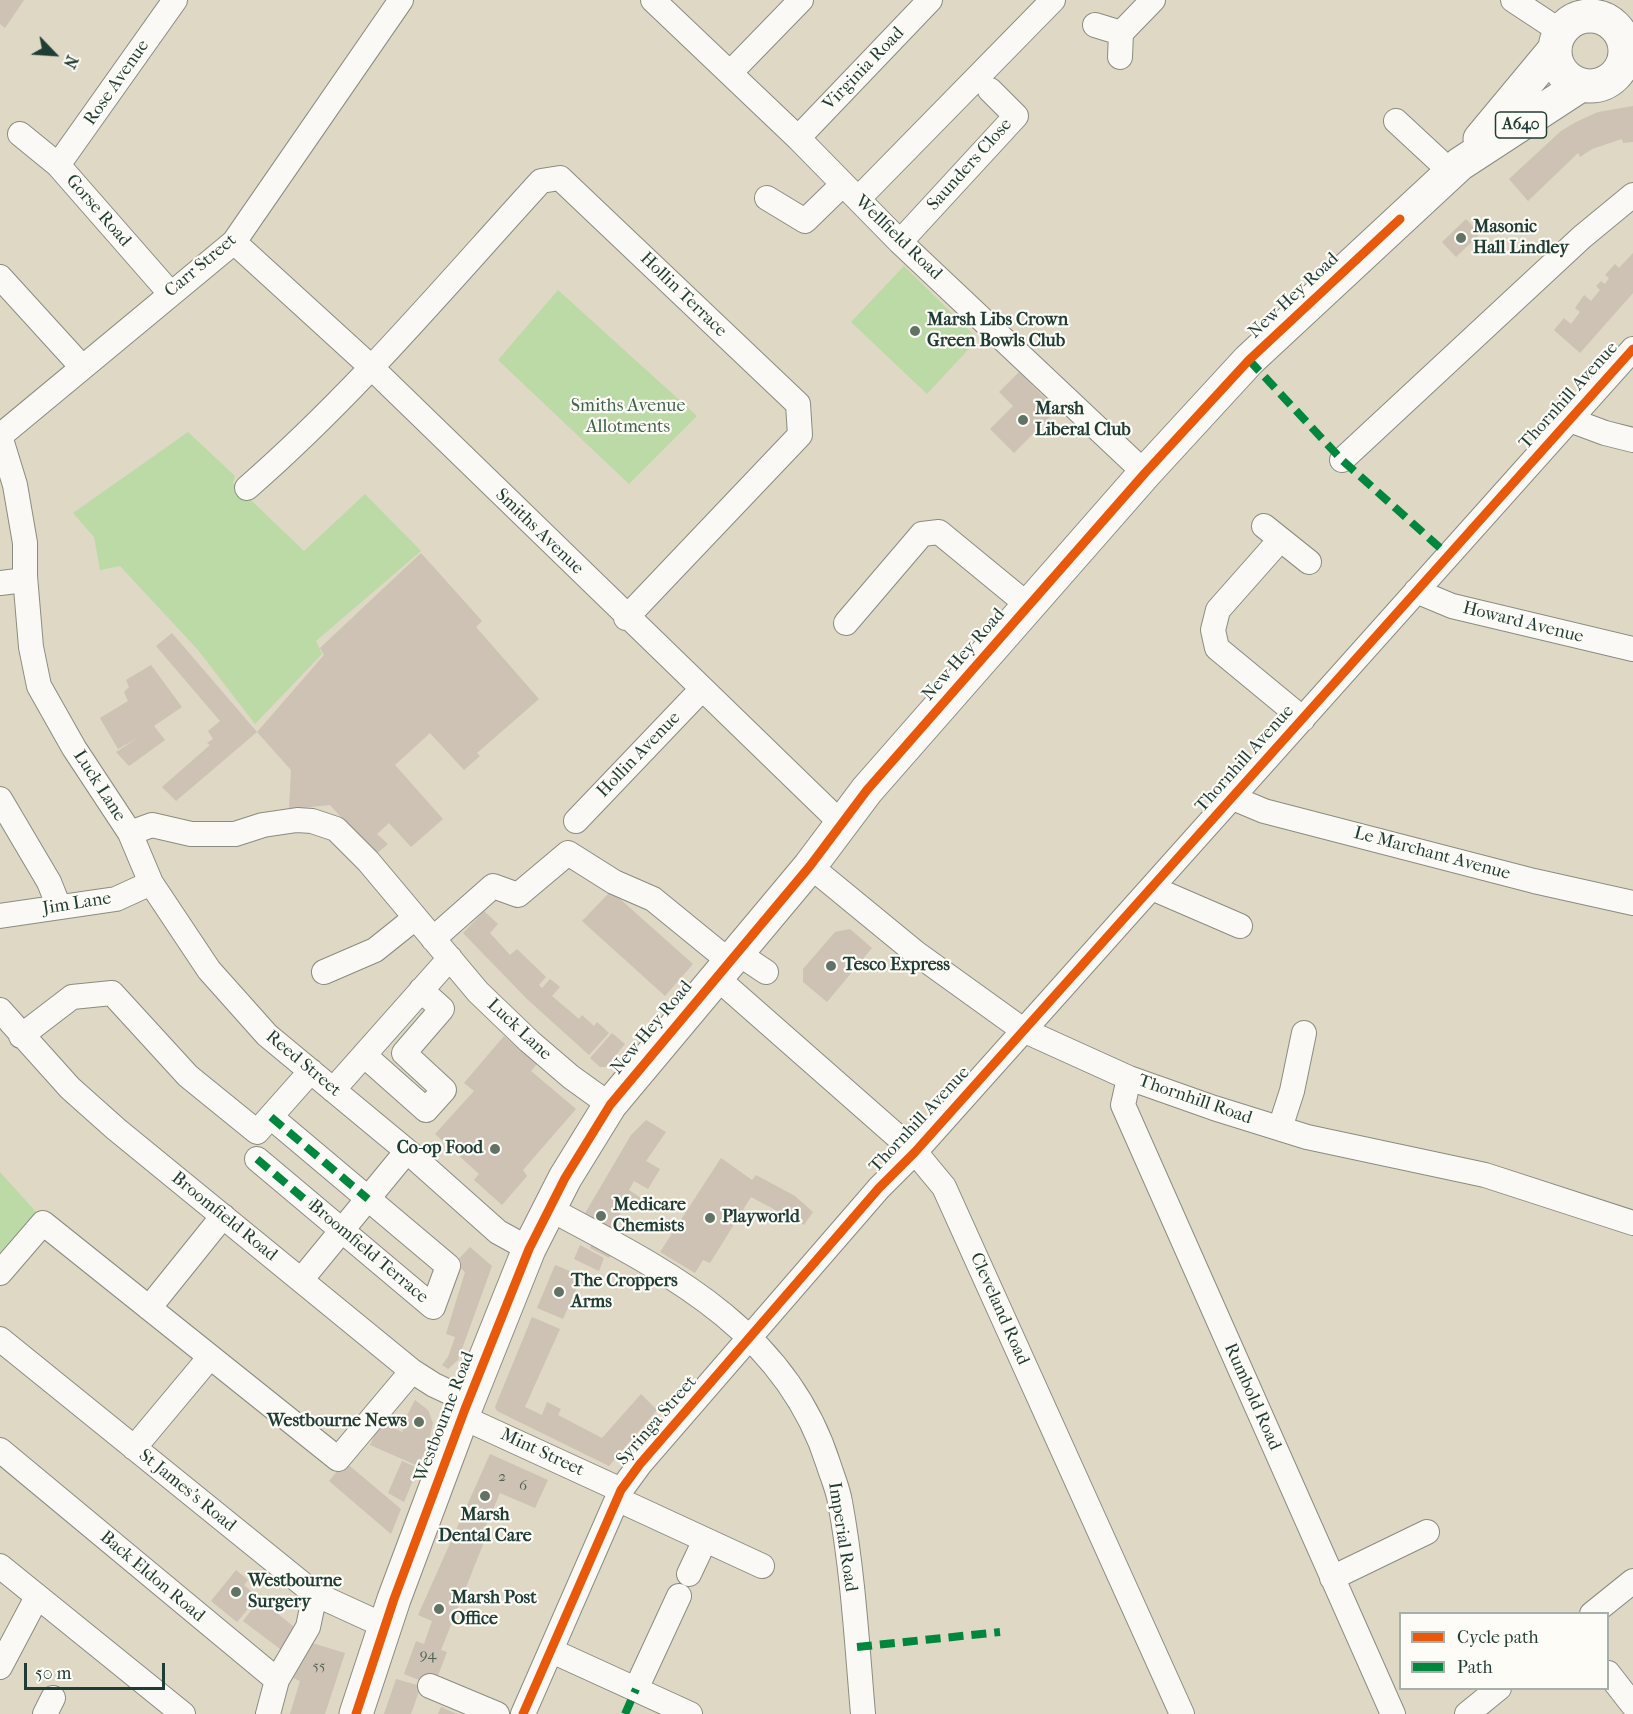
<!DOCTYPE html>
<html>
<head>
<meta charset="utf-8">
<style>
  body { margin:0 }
  #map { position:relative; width:1633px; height:1714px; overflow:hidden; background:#ded8c4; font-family:"IM FELL French Canon",serif }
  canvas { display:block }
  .legend { position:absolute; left:1399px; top:1612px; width:210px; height:78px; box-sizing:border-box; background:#fdfcf7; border:2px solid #a4b0a9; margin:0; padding:8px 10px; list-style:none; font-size:18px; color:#1f3d34 }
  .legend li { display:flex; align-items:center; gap:12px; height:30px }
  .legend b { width:30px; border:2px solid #a4b0a9 }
  .north { position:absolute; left:24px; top:24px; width:60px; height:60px; -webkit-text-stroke:4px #fdfcf7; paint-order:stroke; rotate:115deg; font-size:16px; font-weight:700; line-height:24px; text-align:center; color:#1f3d34 }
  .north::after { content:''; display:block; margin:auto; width:21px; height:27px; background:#1f3d34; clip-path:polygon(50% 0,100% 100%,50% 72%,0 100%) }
  .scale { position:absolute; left:24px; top:1663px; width:141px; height:27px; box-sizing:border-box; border:3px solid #1f3d34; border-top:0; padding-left:8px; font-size:18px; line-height:21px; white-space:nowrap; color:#1f3d34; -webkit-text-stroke:4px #fdfcf7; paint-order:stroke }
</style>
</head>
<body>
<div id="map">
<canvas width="1633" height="1714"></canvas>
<ul class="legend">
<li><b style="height:8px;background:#e8590c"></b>Cycle path</li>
<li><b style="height:8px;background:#00873e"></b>Path</li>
</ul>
<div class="north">N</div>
<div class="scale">50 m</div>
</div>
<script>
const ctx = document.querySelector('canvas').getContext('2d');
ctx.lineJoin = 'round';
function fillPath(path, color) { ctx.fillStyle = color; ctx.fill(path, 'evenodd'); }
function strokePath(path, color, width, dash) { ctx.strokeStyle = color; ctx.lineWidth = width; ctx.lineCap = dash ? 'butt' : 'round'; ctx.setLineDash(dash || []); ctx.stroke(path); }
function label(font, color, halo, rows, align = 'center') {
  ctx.font = font + ' "IM FELL French Canon",serif'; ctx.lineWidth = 4.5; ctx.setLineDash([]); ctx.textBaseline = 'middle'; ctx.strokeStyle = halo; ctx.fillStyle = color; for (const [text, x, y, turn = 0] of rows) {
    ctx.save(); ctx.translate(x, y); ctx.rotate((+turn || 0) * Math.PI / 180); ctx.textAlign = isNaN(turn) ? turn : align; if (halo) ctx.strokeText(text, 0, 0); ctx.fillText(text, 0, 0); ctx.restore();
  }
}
fillPath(new Path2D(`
  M904,266l74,73 -51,55 -76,-72z
  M558,290l139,126 -68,68 -131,-124z
  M188,432l47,44 -2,7 71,68 61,-57 56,57 -105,90 6,13 -67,70 -57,-74 -78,-84 -20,4 -6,-33 -21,-24z
  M0,1172l38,42 -38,42z`), '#bcdaa6');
fillPath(new Path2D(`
  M0,0h24l-19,28 -5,-4z
  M1633,106v36l-10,1 -1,-4 -30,10 -12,8 -2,-4 -50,48 -19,-22 52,-48 15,-9 22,-10z
  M1466,219l14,15 -24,23 -14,-15z
  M1633,253v40l-53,60 -26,-23 10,-12 7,6 9,-12 -5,-4 9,-13 7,6 9,-11 -4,-4 5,-5 4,3 4,-6 -4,-3 10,-11 4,4z
  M1019,372l38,38 -43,43 -24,-24 23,-23 -14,-14z
  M421,553l61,68 -6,6 63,72 -62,54 3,3 -16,14 -34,-37 -35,32 48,54 -32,28 -22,-24 -12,11 11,10 -13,11 -45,-50 -41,4 2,-39 -34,-38 67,-77 -4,-7z
  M172,633l85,99 -81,69 -14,-14 48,-42 -3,-2 6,-4 -5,-8 12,-10 -64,-75z
  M151,665l31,42 -28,19 11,14 -36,26 -13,-14 23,-15 -21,12 -18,-31 28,-17 -4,-9 5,-5 -3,-7z
  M611,891l82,73 -28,32 -83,-75z
  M484,911l14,13 -8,9 20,22 7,-6 29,28 -7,8 3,3 8,-9 10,8 -8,9 27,23 3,-4 12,11 3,-4 12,11 -20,22 -62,-56 -64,-66z
  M850,929l22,19 -45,54 -24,-20v-13l32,-37z
  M612,1033l13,11 -19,23h-6l-10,-9z
  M504,1036l33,28 -6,7 45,38 -53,61 4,6 -25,29 -28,-25 5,-6 -44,-40 39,-43 -10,-8z
  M646,1120l20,12 -20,29 14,8 -12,20 -14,-8 -5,9 12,8 -5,9 -9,-5 -16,28 -27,-15 47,-80z
  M721,1158l31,22 4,-5 39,21 18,16 -9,13 -53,-28 -41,66 -7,-3 -8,13 -35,-21z
  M593,1242l20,10 -4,6 -19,-10z
  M580,1245l24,13 -5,13 -25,-12z
  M470,1247l22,19 -34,94 -10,9 -6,-4 6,-8 7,-20 -9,-3 19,-62 -10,-9z
  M555,1265l27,11 -19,43 -26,-11z
  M532,1317l28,12 -35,78 17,8 5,-13 14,7 -3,6 44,23 39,-44 16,16 -48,56 -112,-55 -2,-4z
  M415,1400l13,10 5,13 -5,21 -10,22 -48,-21 11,-24 21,11 4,-9 -2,-2z
  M490,1454l58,26 -13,28 -35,-15 -18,42 4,2 -45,113 6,2 -13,34 -30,-12 12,-33 8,3 8,-23 -14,-6z
  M402,1461l16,7 -14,34 -16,-9z
  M345,1462l56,47 -10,25 -62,-53z
  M236,1570l12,10 -4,5 14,12 -21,25 -26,-21z
  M260,1599l40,33 -16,20 -41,-31z
  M312,1643l33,10 -20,61h-35l10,-33 -7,-3 10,-32 7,2z
  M396,1679l25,7 -10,28h-27z
  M441,1707l16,7h-19z`), '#cdc2b3');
const minor = new Path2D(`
  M653,0l145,138 102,104 245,231
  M1513,0l47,31
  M1095,25l26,8 -1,24
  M1121,33l32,-33
  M1625,46l8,8
  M730,73l71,-73
  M1618,73l15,-7
  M1396,121l55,51
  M20,134l38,31 112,128
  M798,138l132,-138
  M58,165l117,-165
  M767,198l38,23 38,-37
  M858,199l195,-199
  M234,242l137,125 471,457
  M900,242l116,-126 -26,-26
  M0,277l82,90
  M1570,420l35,13 28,7
  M0,436l15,49 10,58v33l6,71 8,39 35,62 56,85 21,50 58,87 58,65 140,116 91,81 31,17
  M0,436l234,-194 167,-242
  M1342,460l240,-223 51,-42
  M247,488c107,-93 199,-203 294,-307l19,-3 238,226 2,31 -174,183
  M1264,526l45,36
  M1279,541l-61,69 -5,20 4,18 86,71
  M0,583l25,-3
  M1416,591l36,15 181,43
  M846,623l76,-89 17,-2 90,74
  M1233,798l31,13 270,70 99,22
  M0,799l49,83 10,25
  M576,821l126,-132
  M130,833l22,-8 39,9h44l28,-9 34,-5 15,1 24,8 32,32 110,131 51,49 42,36 39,28
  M810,866l106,87 107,77 106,48 85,30 93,29 178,38 148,48
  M1152,888l88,38
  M0,916l116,-17 35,-16
  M433,939l60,-53 25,9 50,-42 46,29 39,17 76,62
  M736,952l30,20
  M324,972l51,-22 40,-32
  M716,977l199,175 29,35 238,527
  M0,1010l70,78 46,41 296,242 22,14 34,16
  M21,1036l51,-39 40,-4 76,83 69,56 54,-61
  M364,1055l62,55 18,-20 -40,-37 38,-44 -21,-19
  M1129,1078l-6,27 270,609
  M333,1090l117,-132
  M1280,1128l12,-37 12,-58
  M257,1159l176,148 15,-41 -177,-149
  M548,1208c116,62 237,120 280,255 4,13 10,26 12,39 13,70 17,142 23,212
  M0,1273l43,-50 295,236 74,-88
  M301,1280l106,-129
  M149,1308l74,-92
  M0,1339l315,255 70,32
  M462,1417l159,73
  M134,1448l76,-91
  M0,1450l277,230 -9,34
  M617,1499l145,67
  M0,1566l183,148
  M689,1574l16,-34
  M1332,1578l95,-46
  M1592,1614l41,-33
  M552,1651l138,63
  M0,1667l37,-70
  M1608,1673l25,32
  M277,1680l31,-53 7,-33
  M430,1686l67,28
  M636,1689l43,-93
  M45,1714l8,-16
  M523,1714l98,-224 19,-26 239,-276 36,-36 718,-803
  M1467,1714l32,-26`);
const highway = new Path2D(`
  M1555 51a35 35 0 1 1 70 0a35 35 0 1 1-70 0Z
  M1480,139l74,-89
  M356,1714l38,-115 71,-190 64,-160 36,-71 45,-73 200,-239 57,-76 278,-317 104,-113 211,-196 121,-79`);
strokePath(minor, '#8a8c80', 26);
strokePath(highway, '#8a8c80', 35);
strokePath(minor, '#faf9f6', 24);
strokePath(highway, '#faf9f6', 33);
strokePath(new Path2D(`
  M1249,360l93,100 106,95
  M271,1117l97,82
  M257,1159l85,72
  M857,1647l143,-15
  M625,1714l11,-25`), '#00873e', 8, [15, 8]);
strokePath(new Path2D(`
  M356,1714l38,-115 71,-190 64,-160 36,-71 45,-73 200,-239 57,-76 278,-317 104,-113 151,-141
  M523,1714l98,-224 19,-26 239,-276 36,-36 718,-803`), '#e8590c', 9);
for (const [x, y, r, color] of [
  [1461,238,6,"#627366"],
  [915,331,6,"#627366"],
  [1023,420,6,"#627366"],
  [831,966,6,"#627366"],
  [495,1149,6,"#627366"],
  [601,1216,6,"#627366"],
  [710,1218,6,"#627366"],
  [559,1292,6,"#627366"],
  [419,1422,6,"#627366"],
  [485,1496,6,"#627366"],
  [236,1592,6,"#627366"],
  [439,1609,6,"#627366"]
]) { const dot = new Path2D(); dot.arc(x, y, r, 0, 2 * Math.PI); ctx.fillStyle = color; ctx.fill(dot); strokePath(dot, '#fdfcf7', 2); }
label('15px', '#4d6056', null, [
  ["2",502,1477],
  ["6",523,1486],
  ["94",428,1655],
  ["55",319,1666]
]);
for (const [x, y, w] of [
  [1521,125,51]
]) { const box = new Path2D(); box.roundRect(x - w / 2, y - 13, w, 26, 4.5); ctx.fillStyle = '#fdfcf7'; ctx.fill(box); strokePath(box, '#1f3d34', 1.5); }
label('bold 16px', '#1f3d34', null, [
  ["A640",1521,125]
]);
label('18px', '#1f3d34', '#fdfcf7', [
  ["Virginia Road",864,69,-46],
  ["Rose Avenue",117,83,-55],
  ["Saunders Close",970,165,-48],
  ["Gorse Road",98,211,49],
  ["Wellfield Road",898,238,44],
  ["Carr Street",201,266,-40],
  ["Hollin Terrace",683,295,44],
  ["New Hey Road",1294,296,-43],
  ["Thornhill Avenue",1569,396,-48],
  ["Smiths Avenue",539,532,44],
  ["Howard Avenue",1523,623,14],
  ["New Hey Road",964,655,-49],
  ["Hollin Avenue",639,755,-46],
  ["Thornhill Avenue",1245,759,-48],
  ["Luck Lane",99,786,57],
  ["Le Marchant Avenue",1432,854,15],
  ["Jim Lane",77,904,-9],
  ["New Hey Road",652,1028,-50],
  ["Luck Lane",519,1030,43],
  ["Reed Street",303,1064,40],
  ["Thornhill Road",1195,1100,19],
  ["Thornhill Avenue",920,1120,-47],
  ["Broomfield Road",224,1217,39],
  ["Broomfield Terrace",368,1252,40],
  ["Cleveland Road",999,1309,66],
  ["Rumbold Road",1252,1397,66],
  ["Westbourne Road",445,1417,-69],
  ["Syringa Street",657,1421,-49],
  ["Mint Street",542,1453,25],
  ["St James's Road",187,1491,39],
  ["Imperial Road",842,1537,81],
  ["Back Eldon Road",152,1577,40]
]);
label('bold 18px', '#1f3d34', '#fdfcf7', [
  ["Masonic",1473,228],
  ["Hall Lindley",1473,249],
  ["Marsh Libs Crown",927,321],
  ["Green Bowls Club",927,342],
  ["Marsh",1035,410],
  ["Liberal Club",1035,431],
  ["Tesco Express",843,966],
  ["Co-op Food",483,1149,"right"],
  ["Medicare",613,1206],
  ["Chemists",613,1227],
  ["Playworld",722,1218],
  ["The Croppers",571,1282],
  ["Arms",571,1303],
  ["Westbourne News",407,1422,"right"],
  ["Marsh",485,1516,"center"],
  ["Dental Care",485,1537,"center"],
  ["Westbourne",248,1582],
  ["Surgery",248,1603],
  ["Marsh Post",451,1599],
  ["Office",451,1620]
], 'left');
label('18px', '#3f644a', '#fdfcf7', [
  ["Smiths Avenue",628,407],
  ["Allotments",628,428]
]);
</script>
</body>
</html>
